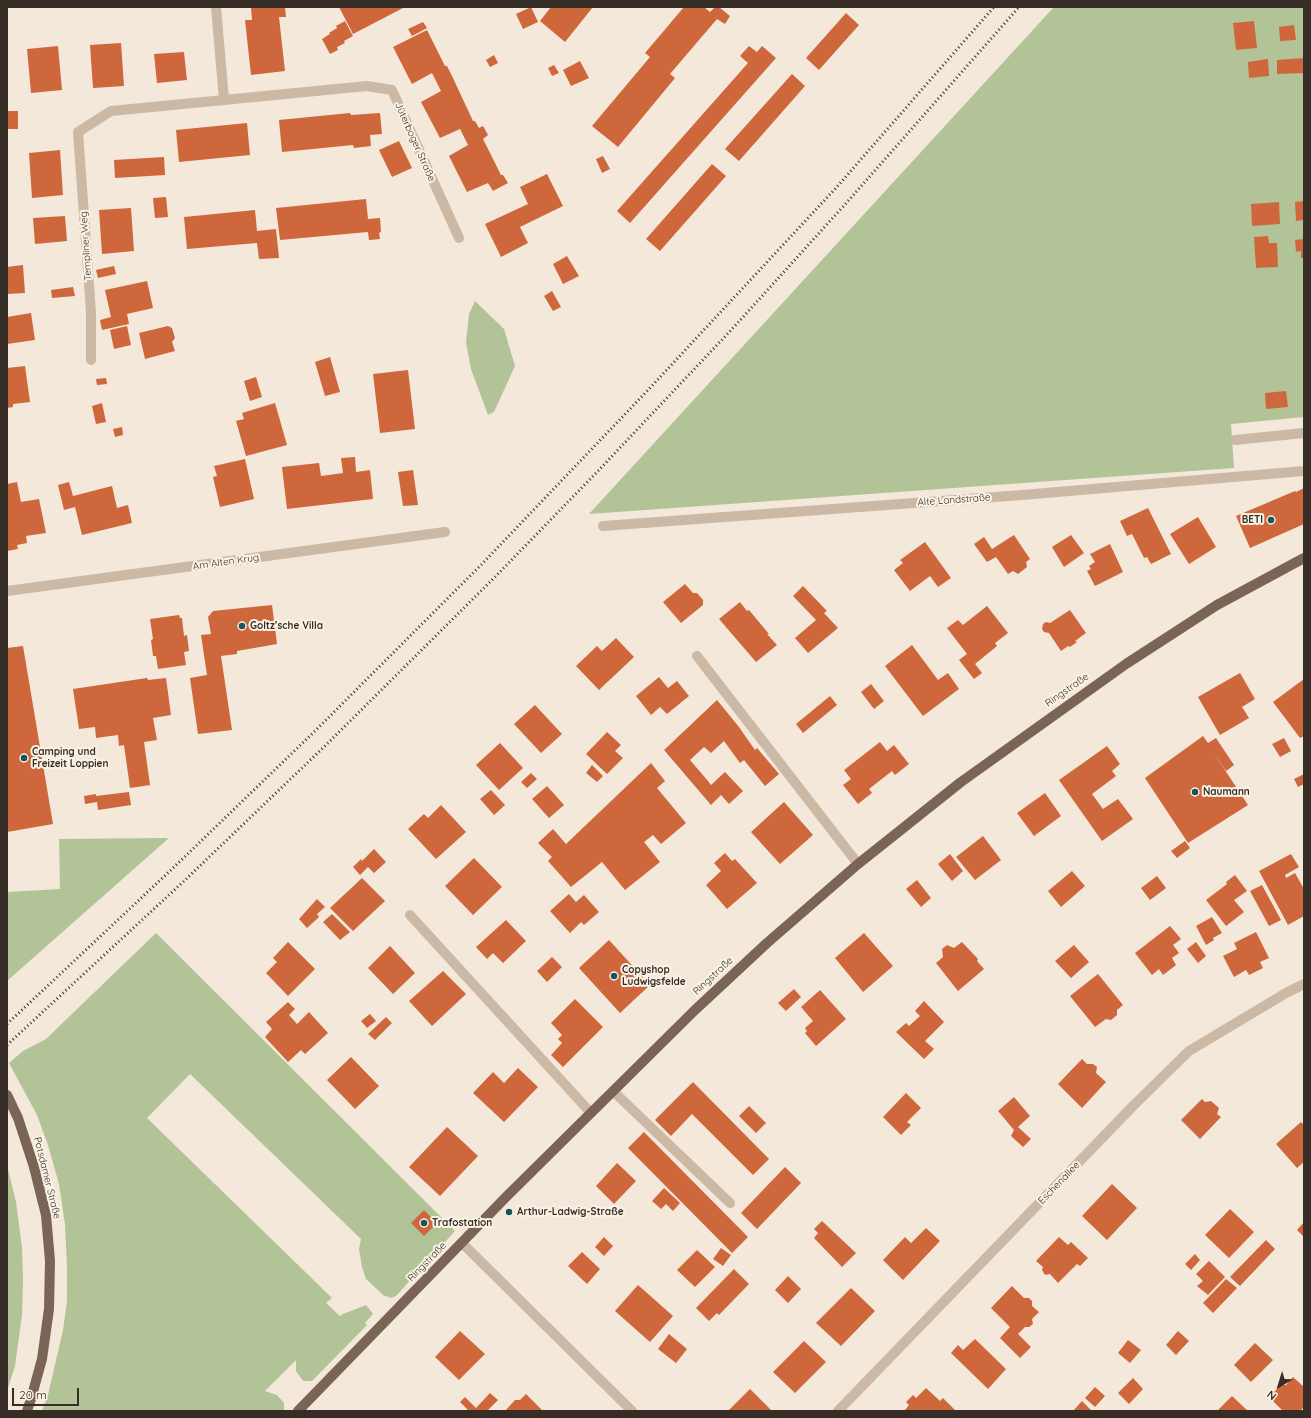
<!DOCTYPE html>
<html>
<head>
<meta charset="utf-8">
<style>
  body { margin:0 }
  #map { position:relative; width:1311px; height:1418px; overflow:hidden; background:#f3e8d9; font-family:Quicksand,sans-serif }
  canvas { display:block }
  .frame { position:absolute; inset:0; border:8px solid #372d27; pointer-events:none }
  .north { position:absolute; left:1259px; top:1366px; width:40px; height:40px; -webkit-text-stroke:3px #fbf2e6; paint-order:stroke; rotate:218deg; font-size:11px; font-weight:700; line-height:16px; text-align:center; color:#372d27 }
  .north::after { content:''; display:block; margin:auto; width:14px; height:18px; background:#372d27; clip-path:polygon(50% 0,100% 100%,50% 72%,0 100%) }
  .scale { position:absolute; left:12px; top:1388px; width:67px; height:18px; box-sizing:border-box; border:2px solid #372d27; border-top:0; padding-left:5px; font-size:12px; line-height:14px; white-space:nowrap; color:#372d27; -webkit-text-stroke:3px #fbf2e6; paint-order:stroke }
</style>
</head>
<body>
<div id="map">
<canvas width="1311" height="1418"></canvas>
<div class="frame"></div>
<div class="north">N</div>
<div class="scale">20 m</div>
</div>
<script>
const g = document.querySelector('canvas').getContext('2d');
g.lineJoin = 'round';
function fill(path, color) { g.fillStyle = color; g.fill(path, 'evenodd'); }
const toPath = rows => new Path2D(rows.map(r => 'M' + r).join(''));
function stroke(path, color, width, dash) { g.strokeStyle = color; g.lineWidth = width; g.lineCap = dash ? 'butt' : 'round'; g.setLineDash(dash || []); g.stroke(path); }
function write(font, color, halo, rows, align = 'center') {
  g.font = font + ' Quicksand,sans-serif'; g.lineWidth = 4; g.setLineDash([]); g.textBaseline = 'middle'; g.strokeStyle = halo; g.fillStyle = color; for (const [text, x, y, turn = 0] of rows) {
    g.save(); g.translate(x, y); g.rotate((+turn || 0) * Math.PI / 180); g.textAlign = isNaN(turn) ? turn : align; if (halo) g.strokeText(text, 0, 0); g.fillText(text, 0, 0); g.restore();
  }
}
fill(toPath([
  [1054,7,1304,7,1304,417,1231,424,1234,468,589,514],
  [475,301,504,329,515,366,494,412,488,415,471,369,466,342,469,314],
  [169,838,7,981,7,892,60,889,59,839],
  [156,933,455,1231,396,1296,391,1298,383,1295,366,1279,362,1267,359,1249,361,1239,190,1074,147,1118,332,1298,326,1303,340,1316,343,1314,366,1305,373,1314,365,1323,367,1325,312,1381,303,1381,296,1371,296,1360,265,1391,277,1395,284,1403,284,1410,282,1411,42,1411,48,1395,63,1330,67,1301,67,1267,65,1224,59,1184,48,1145,37,1115,9,1063,23,1051,46,1039],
  [7,1165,16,1202,19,1225,22,1247,23,1280,22,1315,15,1366,7,1391]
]), '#b3c398');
fill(toPath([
  [251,7,285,7,286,17,279,17,285,71,251,75,245,20,252,20],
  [339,7,405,7,353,34],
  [531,7,538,22,523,29,516,14],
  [551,7,593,7,565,42,540,21],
  [684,7,704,7,710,12,715,7,719,7,730,16,725,24,717,19,670,74,675,78,618,147,592,126,650,57,645,53],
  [846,13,859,25,819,70,806,58],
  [345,21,353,36,344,41,345,43,337,47,338,50,330,54,322,39,330,34,329,33,337,28,336,26],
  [1254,21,1257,48,1236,50,1233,23],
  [423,22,427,28,412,36,408,29],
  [1294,25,1296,40,1280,41,1279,27],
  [427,30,445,66,447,66,452,76,473,121,475,121,479,128,483,126,488,135,483,139,501,175,503,175,508,183,493,191,488,183,467,192,449,156,468,145,460,129,440,138,421,102,441,91,432,73,412,84,393,47],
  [121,43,124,86,93,88,90,45],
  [58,46,62,90,31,93,27,49],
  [749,46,757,52,762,46,776,58,630,223,617,211,748,63,740,56],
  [184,52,187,80,157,83,154,54],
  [494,55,498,63,490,67,486,60],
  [1304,58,1304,73,1277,74,1277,60],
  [1268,59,1269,76,1249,78,1248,62],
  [580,61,589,78,571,86,563,70],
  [554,65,559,73,552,76,548,68],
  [792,74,805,86,739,161,725,149],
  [7,111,18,111,18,129,7,129],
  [350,113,351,115,380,113,382,134,370,135,371,146,354,148,353,145,282,152,279,120],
  [247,123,250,155,179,162,176,130],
  [399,141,412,168,392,177,379,150],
  [60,150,63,195,32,198,29,153],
  [603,156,610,169,602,173,596,159],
  [164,157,165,175,115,178,114,160],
  [712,164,726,176,660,251,646,239],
  [547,174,563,206,520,227,528,243,501,257,485,224,528,204,520,187],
  [166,197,168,217,155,218,153,198],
  [366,199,368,219,380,218,381,232,379,233,380,239,369,240,368,232,280,240,276,208],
  [1304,201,1304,220,1296,221,1295,202],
  [1279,202,1280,224,1252,226,1251,204],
  [131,208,134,251,102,254,99,210],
  [255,210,257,231,276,229,279,258,259,259,257,243,187,249,184,217],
  [65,216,67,241,35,244,33,218],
  [1268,236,1269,243,1277,243,1278,267,1256,268,1254,237],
  [1304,239,1304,258,1301,258,1301,251,1296,252,1295,240],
  [567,256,579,276,563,284,553,264],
  [23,265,25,293,7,294,7,267],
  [114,266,116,274,98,278,96,270],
  [147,281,153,308,127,314,129,324,102,330,100,320,111,317,105,290],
  [73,287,75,296,52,298,51,290],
  [552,291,561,307,553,311,544,296],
  [31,313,35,340,7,344,7,317],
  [127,326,131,345,114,349,110,330],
  [168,326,172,328,175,338,172,342,175,351,145,359,139,333],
  [330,357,340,392,325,396,315,362],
  [25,366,30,402,13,404,13,407,7,408,7,368],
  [408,370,415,429,380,433,373,374],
  [256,377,262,397,250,401,244,381],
  [106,378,107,384,97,385,96,379],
  [1286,391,1288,407,1266,409,1265,393],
  [102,403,106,422,96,424,92,406],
  [275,403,287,445,246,456,236,421,244,419,242,413],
  [122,427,123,435,115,437,113,429],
  [355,457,356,472,370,470,373,499,287,509,282,467,319,463,321,476,343,473,341,458],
  [245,459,254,499,220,507,213,477,217,476,214,466],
  [413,470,418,505,403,506,398,472],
  [17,482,21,502,39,499,46,533,26,536,27,543,17,545,18,549,7,551,7,484],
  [69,482,73,496,112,486,117,508,128,505,132,523,82,535,75,507,64,510,58,485],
  [1304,488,1304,524,1250,548,1236,516,1295,491,1296,492],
  [1148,508,1171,554,1151,564,1147,557,1144,558,1132,534,1127,536,1120,521],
  [1198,517,1216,547,1189,564,1170,534],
  [1014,535,1030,559,1026,562,1027,567,1018,574,1013,571,1008,574,996,557,987,562,974,544,984,537,992,549],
  [1071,535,1084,553,1064,567,1052,547],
  [925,542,951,578,938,587,930,576,910,591,894,570,903,563,900,560],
  [1110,544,1123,572,1095,586,1087,571,1091,569,1089,566,1095,562,1090,554],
  [685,584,693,593,697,593,703,600,703,605,681,623,663,602],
  [803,586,827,611,824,613,838,628,808,653,795,638,816,620,793,596],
  [740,602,747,611,749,610,769,634,767,634,777,645,756,662,719,619],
  [272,605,277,644,237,651,237,654,221,656,232,730,198,734,190,678,207,675,201,635,211,634,208,617,213,611],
  [987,606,1008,633,995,643,997,646,975,664,982,673,974,679,959,660,967,654,947,628,958,620,963,625],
  [1070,610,1086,633,1075,641,1077,642,1070,647,1068,646,1061,651,1049,633,1044,632,1042,629,1043,624,1046,622,1050,623],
  [179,615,180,618,182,618,184,636,187,635,189,651,184,652,186,665,158,669,156,656,153,656,151,640,153,639,150,619],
  [616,638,634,657,599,690,576,666,597,646,602,651],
  [912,645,938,680,948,673,959,689,923,716,885,666],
  [23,646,53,824,7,832,7,648],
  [1240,673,1255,699,1242,707,1249,718,1220,735,1198,697],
  [659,677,668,688,677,681,689,696,667,714,660,707,651,715,636,696],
  [147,678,148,680,166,678,171,715,153,718,157,740,144,742,150,785,130,788,124,745,119,746,118,735,96,738,95,727,79,729,73,689],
  [1304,679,1304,736,1300,738,1273,702],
  [871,684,884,701,874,709,861,692],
  [830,696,837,705,803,733,796,724],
  [717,700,739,727,755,750,757,748,779,774,765,786,744,760,740,763,724,741,711,753,704,747,690,760,708,781,711,785,725,772,743,791,729,804,721,795,711,805,664,750],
  [535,705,562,734,541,753,514,724],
  [607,732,621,745,615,751,623,758,607,774,586,754],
  [1203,736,1208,743,1216,738,1234,765,1226,771,1213,752,1248,805,1188,843,1145,778],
  [1284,738,1291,751,1280,757,1272,744],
  [880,742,887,751,894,745,909,764,895,775,892,771,869,789,872,793,858,804,843,785,851,779,844,770],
  [500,743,523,768,499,790,476,765],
  [1107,746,1120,764,1112,771,1116,776,1092,794,1103,809,1118,799,1133,819,1102,841,1059,780],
  [651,763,665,781,657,788,686,823,661,844,653,835,644,842,660,862,625,890,602,862,571,887,548,861,552,857,538,843,553,829,566,844],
  [592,765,603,776,597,782,586,773],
  [531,773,537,779,527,788,521,782],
  [1304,774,1304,784,1298,787,1294,779],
  [547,786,564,805,549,818,532,799],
  [491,790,505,805,494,815,480,799],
  [129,792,131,805,98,810,97,802,85,804,84,796,96,794,96,796],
  [1045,793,1061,816,1034,836,1017,813],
  [784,802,813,835,780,864,751,832],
  [441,805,466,832,436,859,408,829,424,814,428,818],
  [983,836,1001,860,975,880,956,857],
  [1185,841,1190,848,1177,858,1171,851],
  [374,849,386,862,374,873,368,867,360,875,353,867,361,859,362,861],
  [725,853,732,861,735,859,757,883,727,909,706,885,721,871,714,863],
  [950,854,963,871,952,881,938,864],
  [1291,854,1299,867,1285,875,1286,878,1295,873,1304,889,1304,916,1288,925,1259,871],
  [474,858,502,887,473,915,445,886],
  [1072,871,1085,886,1061,907,1048,891],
  [1235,875,1247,891,1234,900,1244,912,1226,926,1206,900,1227,884,1226,882],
  [1157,876,1166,888,1150,900,1141,888],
  [362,878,385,901,353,931,330,908],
  [917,880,931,898,921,907,906,889],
  [1262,885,1281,920,1269,926,1250,891],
  [569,894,576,902,584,895,599,912,584,925,581,922,570,933,550,911],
  [317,899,325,907,317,914,319,917,307,928,299,919],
  [332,914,350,932,340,940,323,922],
  [1212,917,1222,933,1213,938,1214,940,1206,945,1196,926],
  [506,920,526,941,503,963,493,953,487,959,476,947],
  [1170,926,1181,939,1173,945,1179,953,1172,958,1176,965,1163,975,1159,969,1152,975,1135,953],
  [1256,932,1269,958,1260,962,1263,968,1249,975,1246,970,1234,977,1223,956,1237,949,1234,943],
  [864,933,893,966,863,992,835,958],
  [609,940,650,985,620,1013,579,968],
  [288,942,315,969,288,996,266,973,277,962,273,958],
  [962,942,978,959,977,961,984,969,958,991,936,963,943,957,942,949,947,945,954,948],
  [1196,942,1206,956,1198,963,1187,949],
  [1074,945,1089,962,1071,978,1055,961],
  [390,946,415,973,393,994,368,968],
  [552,957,562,967,547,982,537,971],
  [443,971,466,994,432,1026,409,1001],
  [1098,974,1123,1005,1117,1010,1117,1015,1111,1020,1106,1019,1095,1027,1070,996],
  [794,989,801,997,786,1011,778,1003],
  [820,990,846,1019,816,1046,805,1033,807,1031,805,1028,813,1021,801,1007],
  [575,999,603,1027,563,1067,551,1055,562,1043,558,1039,562,1035,551,1023],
  [924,1001,944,1022,925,1041,934,1049,924,1059,896,1032,906,1023,909,1026,920,1016,915,1011],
  [288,1002,295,1009,289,1015,297,1024,309,1012,328,1033,305,1054,301,1050,288,1062,265,1037,272,1029,266,1022],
  [370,1014,376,1021,367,1028,361,1021],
  [386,1017,392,1023,375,1040,368,1034],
  [351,1057,379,1086,355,1109,327,1080],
  [1082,1059,1087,1064,1093,1064,1097,1067,1096,1073,1106,1082,1082,1108,1058,1084],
  [518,1068,538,1087,504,1122,473,1093,493,1072,504,1083],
  [693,1082,769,1159,753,1175,692,1114,671,1136,655,1120],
  [906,1093,921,1108,907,1122,911,1125,901,1135,883,1117],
  [1014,1097,1030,1116,1018,1127,1031,1139,1023,1147,1011,1136,1014,1130,998,1111],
  [1202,1099,1205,1102,1211,1101,1219,1108,1217,1114,1221,1117,1200,1139,1181,1120],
  [749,1106,766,1123,756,1133,739,1116],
  [1301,1122,1304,1125,1304,1162,1297,1168,1276,1144],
  [447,1127,478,1156,440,1196,409,1167],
  [644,1132,748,1237,732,1253,628,1148],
  [617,1163,636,1181,614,1204,596,1186],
  [785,1167,801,1183,757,1229,741,1213],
  [1112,1184,1137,1208,1107,1240,1082,1216],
  [664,1188,680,1203,673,1211,666,1204,661,1209,652,1201],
  [1230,1209,1254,1232,1229,1258,1205,1235],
  [424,1210,437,1223,424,1236,411,1223],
  [822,1221,856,1253,842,1267,814,1238,818,1233,814,1229],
  [1304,1222,1304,1237,1297,1230],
  [926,1228,940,1241,903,1280,883,1260,905,1237,911,1243],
  [604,1237,613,1246,604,1256,595,1247],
  [1059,1237,1068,1245,1071,1242,1088,1258,1080,1266,1077,1264,1058,1283,1050,1274,1045,1275,1042,1270,1043,1267,1036,1261],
  [1266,1240,1275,1249,1240,1286,1230,1277],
  [721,1248,731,1255,723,1266,713,1259],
  [697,1250,715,1267,695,1287,677,1270],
  [582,1252,600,1269,587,1284,568,1266],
  [1195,1254,1200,1260,1191,1270,1185,1264],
  [1209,1261,1225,1277,1208,1295,1197,1286,1203,1281,1196,1274],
  [734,1269,749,1284,719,1315,717,1313,709,1321,696,1308],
  [788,1276,801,1289,788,1303,775,1290],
  [1226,1279,1237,1288,1213,1313,1203,1303],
  [638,1285,673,1316,650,1342,615,1311],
  [1012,1286,1024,1298,1029,1298,1032,1301,1032,1306,1039,1312,1032,1319,1033,1324,1029,1327,1025,1327,1018,1334,1031,1347,1020,1358,1000,1338,1010,1327,991,1308],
  [851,1288,875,1311,841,1346,816,1323],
  [460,1331,485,1354,459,1380,435,1357],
  [1178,1331,1189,1341,1176,1355,1166,1345],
  [669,1334,687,1349,676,1363,658,1349],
  [975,1339,1006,1369,988,1389,951,1353,958,1345,963,1350],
  [1128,1340,1141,1350,1130,1363,1118,1353],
  [804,1341,826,1362,795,1393,773,1372],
  [1255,1343,1273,1360,1251,1382,1234,1365],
  [1293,1377,1304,1387,1304,1407,1300,1411,1283,1411,1269,1397,1281,1385,1286,1385],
  [1133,1378,1143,1389,1129,1404,1118,1393],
  [1095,1387,1105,1396,1095,1407,1085,1398],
  [926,1388,940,1401,943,1398,956,1411,904,1411,909,1405,906,1402,913,1395,916,1398],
  [750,1389,772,1411,728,1411],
  [490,1393,498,1400,487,1411,469,1411,460,1402,465,1397,476,1408],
  [526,1394,543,1411,505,1411,515,1400,520,1400],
  [1232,1396,1248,1411,1217,1411],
  [1082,1401,1092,1411,1075,1411,1074,1410]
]), '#ce673c');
stroke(toPath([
  [216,7,224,100],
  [91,360,91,312,78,132,111,111,367,86,392,90,459,238],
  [1235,440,1304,433],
  [603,526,1022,495,1304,471],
  [7,591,445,532],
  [697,656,858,864],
  [410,915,591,1113],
  [613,1091,730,1203],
  [462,1243,632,1411],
  [838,1411,1134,1105,1189,1051,1286,993,1304,984]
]), '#ccb9a5', 10);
stroke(toPath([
  [7,1095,18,1118,34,1167,46,1215,50,1261,49,1309,42,1359,31,1399,27,1411],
  [298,1411,506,1197,695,1010,767,943,858,864,961,782,1126,664,1217,605,1304,558]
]), '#7a6456', 10);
stroke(toPath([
  [7,1024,171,870,315,731,481,565,649,389,835,189,994,7],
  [7,1045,183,882,327,744,494,578,598,471,734,327,849,200,1019,7]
]), '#372d27', 3, [1, 3]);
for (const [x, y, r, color] of [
  [1271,520,4,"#19545b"],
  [242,626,4,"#19545b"],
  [24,758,4,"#19545b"],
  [1195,792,4,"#19545b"],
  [614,976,4,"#19545b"],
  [509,1212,4,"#19545b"],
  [424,1223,4,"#19545b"]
]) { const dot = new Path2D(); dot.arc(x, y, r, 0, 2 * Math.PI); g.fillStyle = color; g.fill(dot); stroke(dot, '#fbf2e6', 1.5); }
write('10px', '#372d27', '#fbf2e6', [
  ["Jüterboger Straße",415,142,66],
  ["Templiner Weg",86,246,-94],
  ["Alte Landstraße",954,500,-4],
  ["Am Alten Krug",226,562,-8],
  ["Ringstraße",1067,690,-35],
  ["Ringstraße",713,976,-43],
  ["Potsdamer Straße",47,1178,76],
  ["Eschenallee",1059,1183,-46],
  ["Ringstraße",427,1262,-46]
]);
write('bold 10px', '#372d27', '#fbf2e6', [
  ["BETI",1263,520,"right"],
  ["Goltz’sche Villa",250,626],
  ["Camping und",32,752],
  ["Freizeit Loppien",32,764],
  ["Naumann",1203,792],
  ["Copyshop",622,970],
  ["Ludwigsfelde",622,982],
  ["Arthur-Ladwig-Straße",517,1212],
  ["Trafostation",432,1223]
], 'left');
</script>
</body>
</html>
